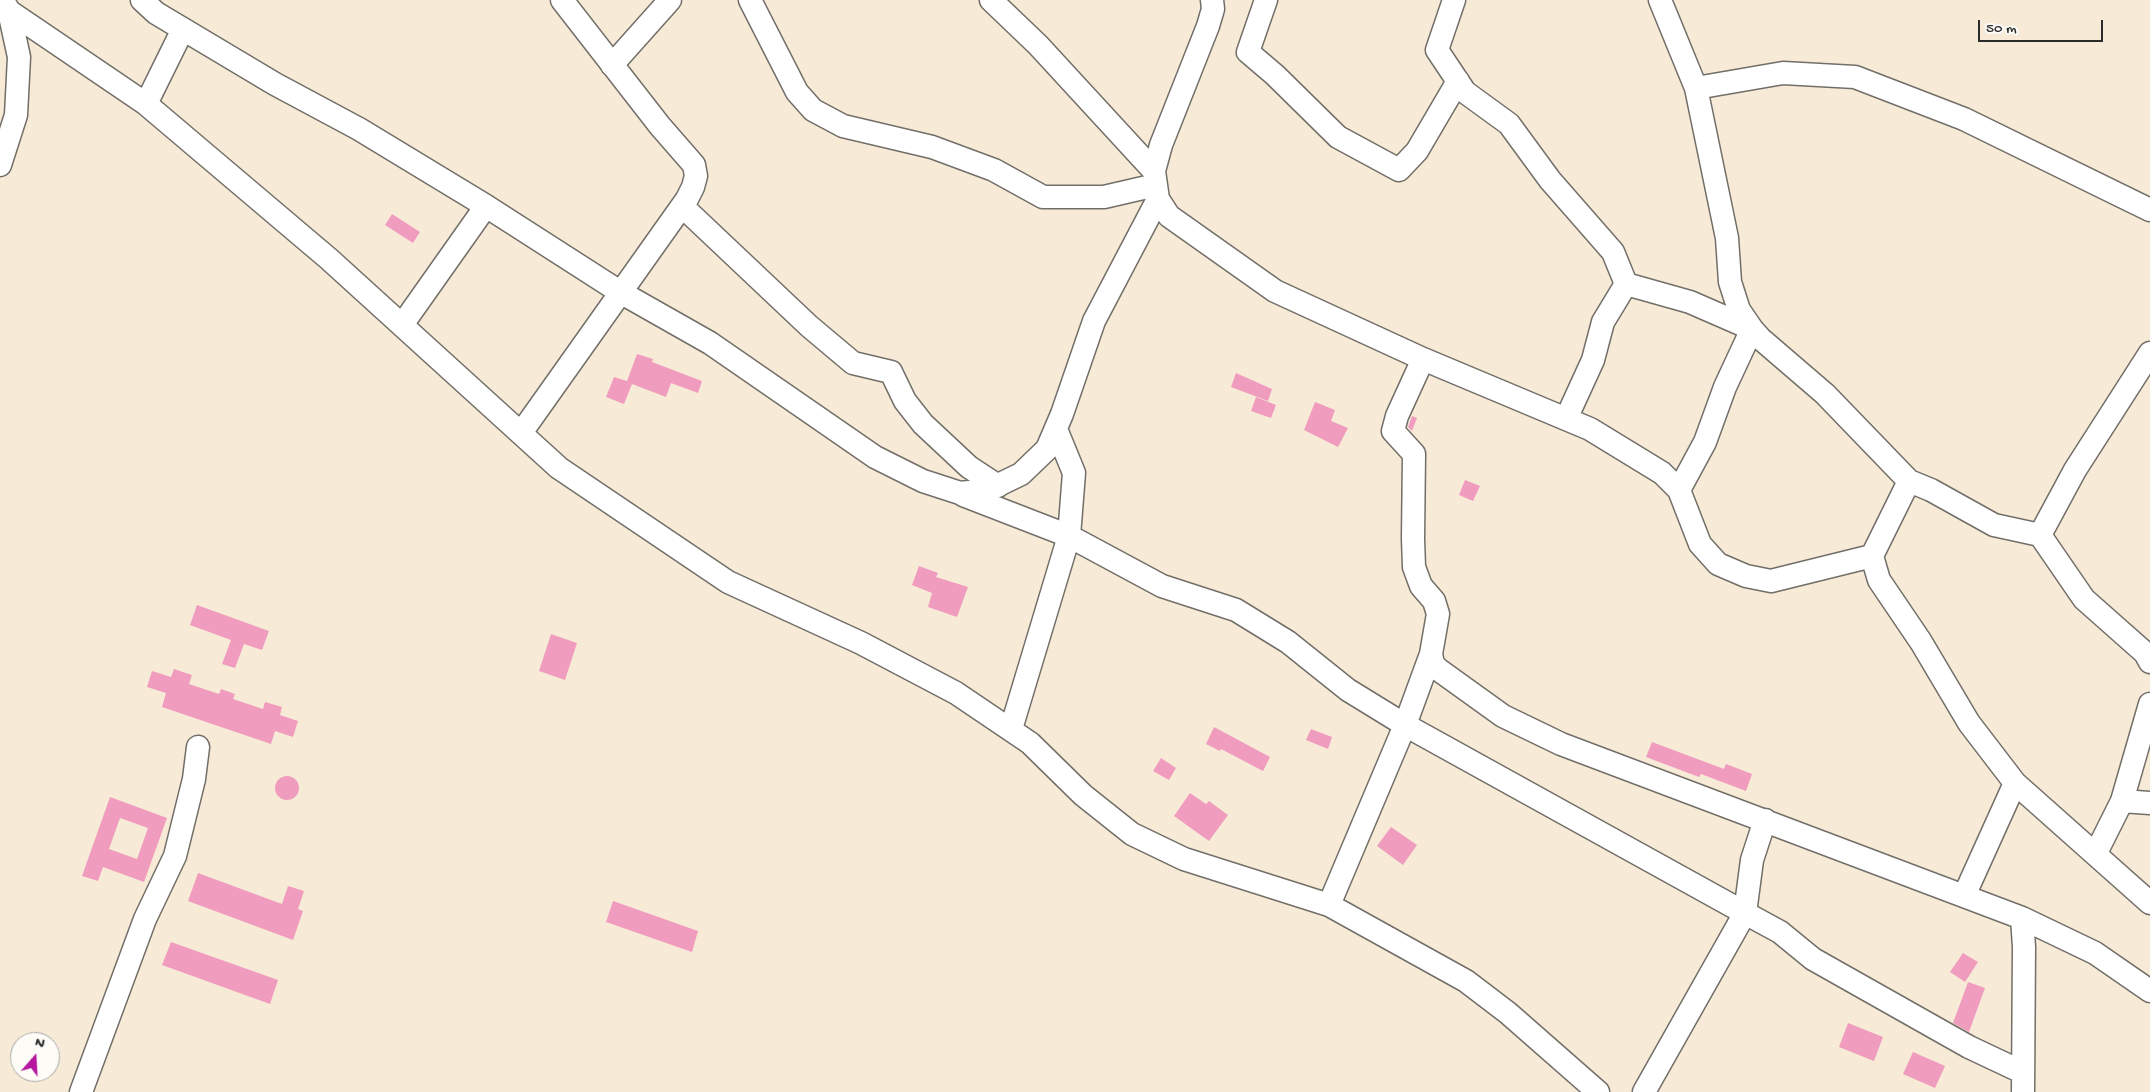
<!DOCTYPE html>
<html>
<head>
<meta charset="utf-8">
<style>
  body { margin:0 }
  #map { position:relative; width:2150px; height:1092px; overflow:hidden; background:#f7ebd8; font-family:"Gochi Hand",sans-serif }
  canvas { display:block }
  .north { position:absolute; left:10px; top:1032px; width:50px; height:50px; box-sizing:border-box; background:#fdfcf7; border:1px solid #a9a8a5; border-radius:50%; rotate:19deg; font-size:14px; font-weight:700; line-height:20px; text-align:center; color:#2b2b2b }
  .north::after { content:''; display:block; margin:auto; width:18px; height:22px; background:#b5179e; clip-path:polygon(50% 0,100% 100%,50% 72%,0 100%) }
  .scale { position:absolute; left:1978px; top:20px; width:125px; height:22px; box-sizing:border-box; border:2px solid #2b2b2b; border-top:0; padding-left:6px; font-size:15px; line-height:18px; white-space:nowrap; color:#2b2b2b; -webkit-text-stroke:4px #fdfcf7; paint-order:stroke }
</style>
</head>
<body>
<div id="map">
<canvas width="2150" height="1092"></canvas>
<div class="north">N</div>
<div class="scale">50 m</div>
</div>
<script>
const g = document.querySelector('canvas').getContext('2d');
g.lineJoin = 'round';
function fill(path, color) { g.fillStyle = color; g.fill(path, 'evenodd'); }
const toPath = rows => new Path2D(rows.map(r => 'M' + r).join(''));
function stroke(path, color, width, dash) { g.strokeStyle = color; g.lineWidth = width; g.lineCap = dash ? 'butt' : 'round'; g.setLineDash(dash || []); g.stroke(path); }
fill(toPath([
  [392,214,420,232,413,243,385,225],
  [637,354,653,359,652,362,702,381,698,393,671,383,666,397,632,384,624,404,606,397,614,377,627,381],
  [1236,373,1272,389,1268,401,1231,387],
  [1256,397,1276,405,1271,418,1251,411],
  [1315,402,1335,410,1331,421,1348,428,1338,447,1304,430],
  [1412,416,1417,418,1412,431,1408,427],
  [1465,480,1480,486,1473,501,1459,495],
  [919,566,938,573,936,577,968,587,957,617,928,607,932,593,912,585],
  [197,605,269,631,262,650,244,644,235,668,222,664,231,640,190,625],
  [551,634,577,643,565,680,539,671],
  [174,669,192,675,189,684,219,694,221,689,235,694,233,699,263,709,265,702,282,707,280,715,298,721,293,737,275,731,271,744,162,707,166,693,147,687,152,671,171,677],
  [1214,727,1270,757,1263,771,1221,749,1220,751,1206,744],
  [1311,729,1332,737,1328,749,1306,740],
  [1652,742,1724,769,1726,764,1752,774,1746,791,1701,774,1699,777,1646,757],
  [1161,758,1176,768,1169,780,1153,771],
  '275 788a12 12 0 1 1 24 0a12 12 0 1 1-24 0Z',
  [1190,793,1206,804,1209,801,1228,815,1209,841,1174,816],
  [110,797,167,818,144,882,103,867,98,881,82,876],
  [120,818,148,828,137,859,109,849],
  [1391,827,1417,845,1403,865,1377,846],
  [198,873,282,904,288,886,304,891,298,909,303,911,293,940,188,901],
  [613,901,698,931,692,952,606,922],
  [171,942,278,980,270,1004,162,965],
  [1963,953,1978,962,1965,982,1950,972],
  [1968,982,1985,988,1969,1032,1953,1023],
  [1848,1023,1883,1037,1874,1061,1839,1047],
  [1913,1052,1945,1066,1935,1088,1903,1074]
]), '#f09cbe');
const minor = toPath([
  [142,0,156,13,275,84,359,129,486,206,620,292,710,343,875,457,923,481,960,493,988,490,1021,474,1047,449,1062,414,1094,321,1158,199],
  [750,0,797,92,813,110,843,126,932,147,994,170,1043,197,1104,197,1156,185],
  [991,0,1038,45,1154,171],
  [1212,0,1213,9,1208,26,1161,145,1154,171,1158,199,1169,216,1275,291,1423,359,1590,429,1662,473,1679,490,1700,544,1718,564,1746,576,1771,581,1872,556],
  [1266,0,1248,52,1275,75,1338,137,1399,170,1417,151,1458,81],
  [1454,0,1437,50,1465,92,1509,124,1550,180,1613,252,1626,284,1690,302,1752,329,1725,387,1705,442,1679,490],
  [1660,0,1696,88,1727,238,1730,282,1739,310,1752,329,1761,339,1825,394,1909,481,1931,490,1994,525,2040,535,2084,599,2145,653,2150,662],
  [9,11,146,104,329,259,559,468,728,582,861,643,956,693,1030,743,1083,795,1132,834,1184,859,1329,905,1466,981,1508,1013,1598,1092],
  [612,65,670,0],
  [1696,88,1783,73,1855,77,1964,119,2150,210],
  [146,104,183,29],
  [0,165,16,115,19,57,9,11,6,6],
  [682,206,809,326,853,363,891,372,905,401,923,424,969,467,998,486],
  [402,325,486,206],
  [1423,359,1397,416,1393,431,1414,454,1413,539,1414,567,1421,586,1434,601,1438,614,1431,654,1433,664,1439,670,1503,716,1561,744,2022,918,2095,953,2150,991],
  [1566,419,1593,360,1603,322,1626,284],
  [521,433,687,199,693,187,696,176,694,165,660,126,562,0],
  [1909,481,1872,556,1879,580,1921,642,1969,723,2015,783,2150,903],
  [963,495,1069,536,1162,586,1236,610,1288,642,1348,690,1405,725,1745,913,1644,1092],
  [2040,535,2075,470,2150,353],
  [1011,729,1069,536,1074,473,1056,429],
  [2122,801,2150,803],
  [1765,820,1752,860,1745,913,1780,932,1813,959,1969,1047,2022,1072],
  [2096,853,2122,801,2150,704],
  [1964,896,2015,783],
  [1329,905,1405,725,1431,654],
  [2022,918,2024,947,2023,1092],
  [81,1092,145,919,175,856,194,779,198,747]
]);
stroke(minor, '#726e68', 25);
stroke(minor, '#fff', 22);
</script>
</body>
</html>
